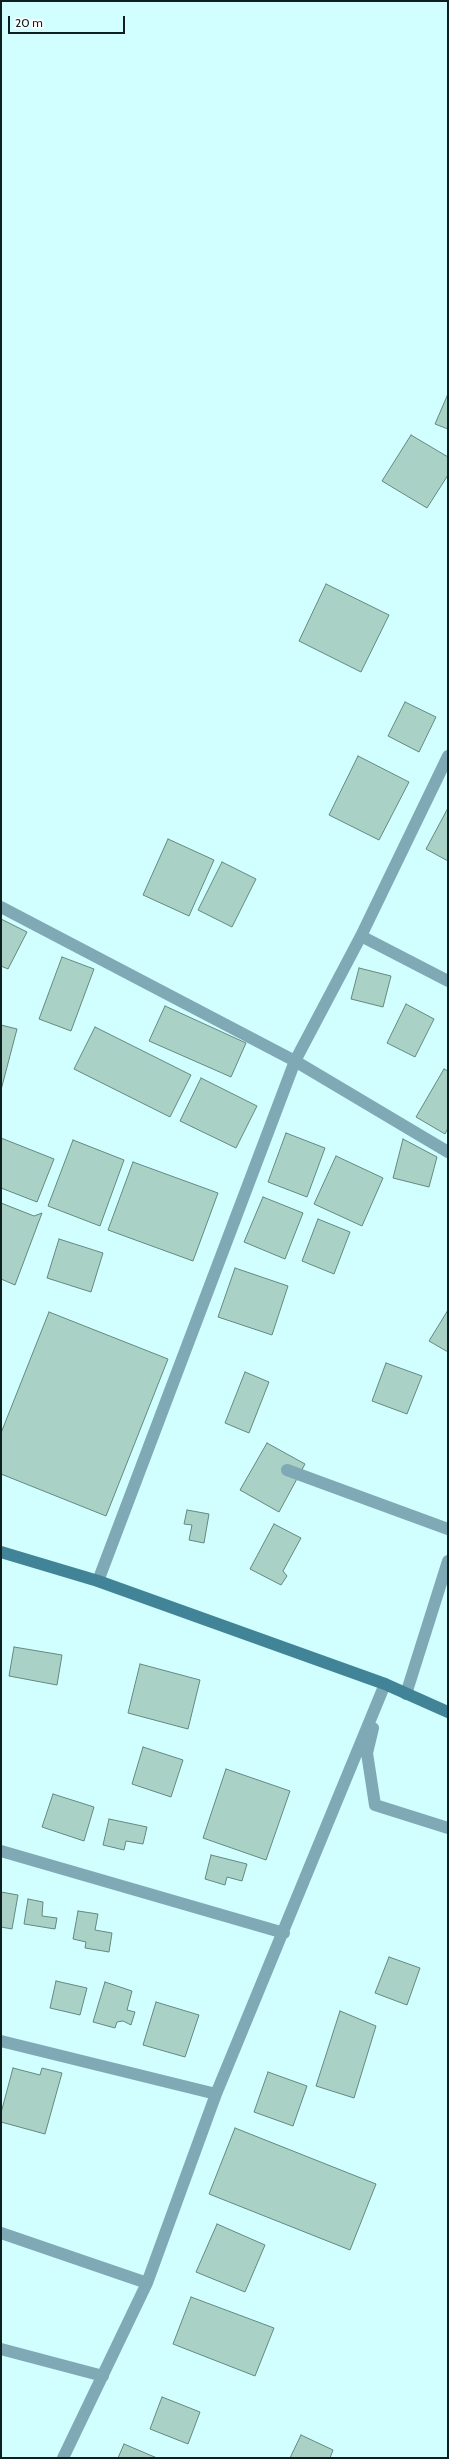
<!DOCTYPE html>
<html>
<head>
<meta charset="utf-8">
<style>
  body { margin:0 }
  #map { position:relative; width:449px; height:2459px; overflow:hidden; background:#d1feff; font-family:Cabin,sans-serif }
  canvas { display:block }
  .frame { position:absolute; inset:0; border:2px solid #0d1f1f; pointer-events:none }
  .scale { position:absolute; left:8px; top:16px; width:117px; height:18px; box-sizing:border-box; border:2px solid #0d1f1f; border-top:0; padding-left:5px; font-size:12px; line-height:14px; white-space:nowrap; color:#0d1f1f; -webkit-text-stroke:3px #fff; paint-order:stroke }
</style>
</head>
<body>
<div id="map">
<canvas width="449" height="2459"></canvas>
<div class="frame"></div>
<div class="scale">20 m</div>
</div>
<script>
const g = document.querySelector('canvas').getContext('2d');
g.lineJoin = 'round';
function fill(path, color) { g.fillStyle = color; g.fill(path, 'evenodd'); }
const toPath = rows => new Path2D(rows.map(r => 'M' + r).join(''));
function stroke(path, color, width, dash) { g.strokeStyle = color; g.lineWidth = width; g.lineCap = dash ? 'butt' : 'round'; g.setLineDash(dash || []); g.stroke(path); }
const building = toPath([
  [448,394,448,429,435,424,448,394],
  [411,435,448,457,448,475,427,508,382,481,411,435],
  [326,584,389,615,361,672,299,641,326,584],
  [405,702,436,717,419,752,388,736,405,702],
  [358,756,409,782,379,840,329,815,358,756],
  [448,808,448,861,426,849,448,808],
  [168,839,214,860,189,916,143,895,168,839],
  [222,862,256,879,232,927,198,910,222,862],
  [1,919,27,932,8,969,1,966,1,919],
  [62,957,94,969,71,1031,39,1019,62,957],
  [359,968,391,976,383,1007,351,999,359,968],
  [406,1004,434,1019,415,1057,387,1043,406,1004],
  [165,1006,246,1043,231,1077,149,1041,165,1006],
  [1,1025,17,1029,1,1090,1,1025],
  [95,1027,191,1075,170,1117,74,1069,95,1027],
  [444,1069,448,1071,448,1128,445,1134,416,1117,444,1069],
  [201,1078,257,1106,236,1148,180,1121,201,1078],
  [286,1133,325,1148,307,1197,268,1182,286,1133],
  [1,1138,54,1159,37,1202,1,1188,1,1138],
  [403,1139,437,1157,429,1187,393,1178,403,1139],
  [73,1140,124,1160,100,1226,48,1206,73,1140],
  [336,1156,383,1178,362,1226,314,1204,336,1156],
  [133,1162,218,1193,193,1261,108,1230,133,1162],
  [263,1197,303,1213,285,1259,244,1242,263,1197],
  [1,1203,34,1216,42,1213,15,1285,1,1279,1,1203],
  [318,1219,350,1232,334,1274,302,1261,318,1219],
  [59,1239,103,1253,91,1292,47,1278,59,1239],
  [235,1268,288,1286,272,1335,218,1317,235,1268],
  [448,1310,448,1352,429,1341,448,1310],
  [49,1312,168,1359,106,1516,1,1474,1,1433,49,1312],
  [386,1363,422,1376,407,1414,372,1401,386,1363],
  [245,1372,269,1382,249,1433,225,1423,245,1372],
  [267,1443,305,1464,279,1512,240,1490,267,1443],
  [187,1510,209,1514,204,1543,189,1540,192,1525,184,1524,187,1510],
  [274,1524,301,1538,283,1571,287,1576,281,1585,250,1569,274,1524],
  [14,1647,62,1655,57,1685,9,1676,14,1647],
  [140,1664,200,1680,188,1729,128,1713,140,1664],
  [143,1747,183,1760,171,1797,132,1784,143,1747],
  [226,1769,290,1791,266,1860,203,1838,226,1769],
  [53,1794,94,1807,84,1841,42,1827,53,1794],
  [109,1819,147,1827,143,1844,126,1841,124,1850,103,1845,109,1819],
  [211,1855,247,1864,242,1881,227,1877,225,1885,205,1879,211,1855],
  [1,1892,18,1895,12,1929,1,1927,1,1892],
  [28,1899,43,1902,42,1916,57,1918,55,1929,24,1924,28,1899],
  [78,1911,98,1914,95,1930,112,1933,109,1952,85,1948,86,1942,73,1939,78,1911],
  [389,1957,420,1968,407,2005,375,1993,389,1957],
  [56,1981,87,1988,80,2015,50,2008,56,1981],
  [105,1982,132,1991,127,2010,135,2012,131,2025,123,2021,117,2022,115,2028,93,2022,105,1982],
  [156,2002,199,2015,185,2057,143,2045,156,2002],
  [340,2011,376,2026,354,2098,316,2086,340,2011],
  [13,2068,40,2075,42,2068,62,2073,45,2134,1,2122,1,2113,13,2068],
  [268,2072,307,2086,293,2126,254,2112,268,2072],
  [235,2128,376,2184,350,2250,209,2194,235,2128],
  [217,2224,265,2245,245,2292,196,2272,217,2224],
  [191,2297,274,2328,255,2376,173,2344,191,2297],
  [162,2397,200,2412,188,2444,150,2429,162,2397],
  [301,2435,333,2450,330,2458,290,2458,301,2435],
  [124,2444,157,2458,118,2458,124,2444]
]);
fill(building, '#a9d1c5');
stroke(building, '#648a7f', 1);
stroke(toPath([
  [1,907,295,1061,448,1152],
  [361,936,448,981],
  [287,1470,448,1529],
  [98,1581,295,1061,361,936,448,756],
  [406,1694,448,1561],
  [373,1728,367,1753,375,1805,448,1828],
  [1,1851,284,1933],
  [1,2041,216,2094],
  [1,2233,147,2283],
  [1,2349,103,2376],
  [63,2458,147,2283,216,2094,385,1684]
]), '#80a9b6', 12);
stroke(toPath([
  [1,1552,98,1581,385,1684,448,1712]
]), '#428497', 12);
</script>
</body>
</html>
